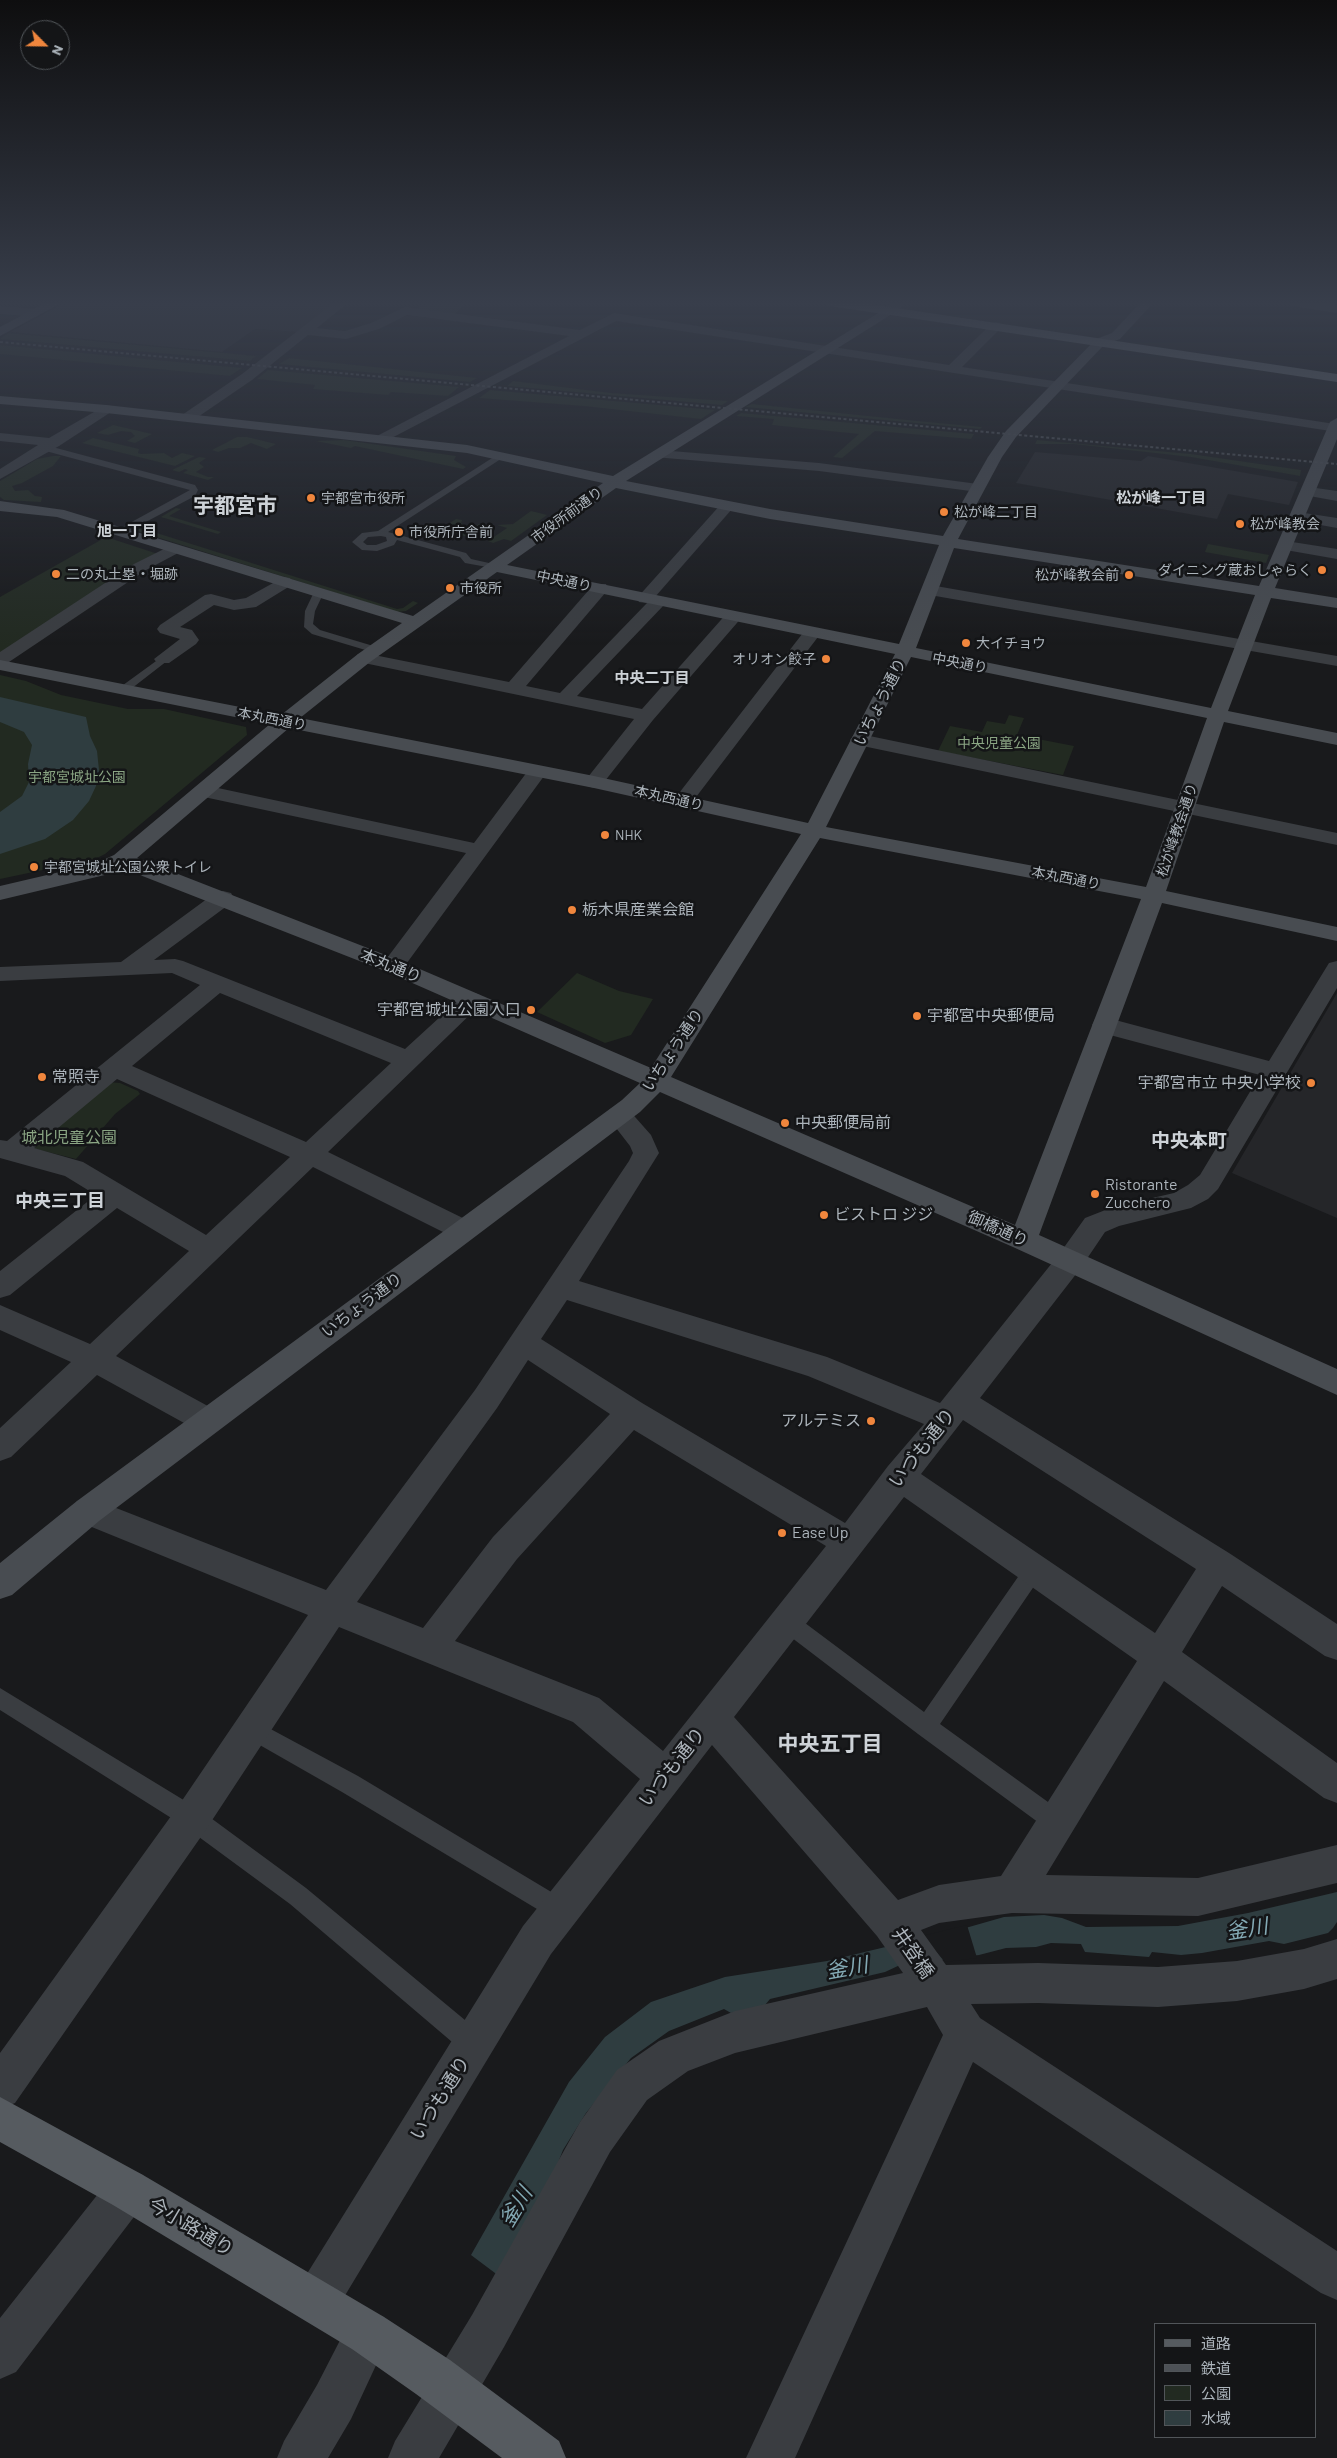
<!DOCTYPE html>
<html>
<head>
<meta charset="utf-8">
<style>
  body { margin:0 }
  #map { position:relative; width:1337px; height:2458px; overflow:hidden; background:#191a1c; font-family:Barlow,"Noto Sans JP",sans-serif }
  canvas { display:block }
  .legend { position:absolute; left:1154px; top:2323px; width:162px; height:115px; box-sizing:border-box; background:#141517; border:1px solid #515559; margin:0; padding:6px 9px; list-style:none; font-size:15px; color:#acb4bb }
  .legend li { display:flex; align-items:center; gap:10px; height:25px }
  .legend b { width:25px; border:1px solid #515559 }
  .north { position:absolute; left:20px; top:20px; width:50px; height:50px; box-sizing:border-box; background:#141517; border:1px solid #515559; border-radius:50%; rotate:113deg; font-size:14px; font-weight:700; line-height:20px; text-align:center; color:#acb4bb }
  .north::after { content:''; display:block; margin:auto; width:18px; height:22px; background:#f0863d; clip-path:polygon(50% 0,100% 100%,50% 72%,0 100%) }
</style>
</head>
<body>
<div id="map">
<canvas width="1337" height="2458"></canvas>
<ul class="legend">
<li><b style="height:6px;background:#565b60"></b>道路</li>
<li><b style="height:6px;background:#4d5156"></b>鉄道</li>
<li><b style="height:14px;background:#222a21"></b>公園</li>
<li><b style="height:14px;background:#2f3d40"></b>水域</li>
</ul>
<div class="north">N</div>
</div>
<script>
const g = document.querySelector('canvas').getContext('2d');
g.lineJoin = 'round';
function fill(path, color) { g.fillStyle = color; g.fill(path, 'evenodd'); }
const toPath = rows => new Path2D(rows.map(r => 'M' + r).join(''));
function stroke(path, color, width, dash) { g.strokeStyle = color; g.lineWidth = width; g.lineCap = dash ? 'butt' : 'round'; g.setLineDash(dash || []); g.stroke(path); }
function write(font, color, halo, rows, align = 'center') {
  g.font = font + ' Barlow,"Noto Sans JP",sans-serif'; g.lineWidth = 5; g.setLineDash([]); g.textBaseline = 'middle'; g.strokeStyle = halo; g.fillStyle = color; for (const [text, x, y, turn = 0] of rows) {
    g.save(); g.translate(x, y); g.rotate((+turn || 0) * Math.PI / 180); g.textAlign = isNaN(turn) ? turn : align; if (halo) g.strokeText(text, 0, 0); g.fillText(text, 0, 0); g.restore();
  }
}
fill(toPath([
  [66,302,338,302,297,332,255,329,222,352,10,332],
  [1035,452,1141,461,1148,456,1298,482,1289,505,1228,494,1217,519,1016,483],
  [1337,993,1337,1218,1232,1173]
]), '#252629');
fill(toPath([
  [425,302,466,302,454,315,416,310],
  [8,333,256,356,250,361,0,339],
  [0,345,135,358,242,368,230,376,0,354],
  [289,358,477,378,470,382,279,364],
  [268,370,459,387,448,396,391,392,388,395,313,389,315,385,257,379],
  [513,381,611,393,728,401,722,405,507,386],
  [490,390,715,410,701,419,584,406,479,398],
  [752,404,917,421,982,427,980,429,745,407],
  [741,413,974,434,971,439,875,431,842,458,833,457,859,434,772,425,774,419,736,416],
  [113,425,152,434,135,443,127,441,135,436,131,432,121,431,108,435,97,433],
  [237,437,247,437,276,444,267,449,251,443,240,448,229,448,218,452,212,450],
  [93,438,139,449,138,453,141,454,164,453,172,458,182,453,195,456,175,466,82,443],
  [344,440,456,456,454,460,466,467,463,469,355,446,351,448,316,441],
  [1037,440,1191,454,1301,470,1300,476,1191,457,1074,444,1035,444],
  [53,456,61,456,53,466,22,483,12,486,15,491,28,490,35,496,42,497,41,502,4,500,0,497,0,481,37,459],
  [199,457,206,458,199,463,204,467,196,472,208,477,214,477,208,480,183,473,188,470,185,469,179,472,172,470],
  [176,508,181,509,169,516,221,532,218,534,161,517],
  [531,511,547,515,511,541,504,539,493,543,488,541,507,528,497,525,513,524],
  [456,519,462,520,461,523,465,526,475,526,479,524,486,525,468,537,439,530],
  [146,523,151,523,151,525,144,529,397,609,403,608,413,601,418,603,406,611,397,612,134,530],
  [106,537,158,554,0,656,0,597],
  [1208,544,1269,555,1266,563,1205,552],
  [0,675,26,681,61,695,128,709,164,709,246,727,247,735,105,854,95,859,0,879],
  [1009,715,1024,718,1017,735,1074,746,1063,775,938,751,950,726,982,732,987,721,1005,724],
  [577,973,619,991,653,999,631,1035,605,1043,537,1012],
  [107,1082,120,1083,138,1091,140,1094,115,1114,76,1159,32,1148]
]), '#222a21');
fill(toPath([
  [0,697,86,717,90,736,97,751,99,770,96,786,89,801,73,820,45,839,0,854,0,812,22,796,29,782,28,764,32,745,24,732,0,722],
  [1337,1892,1337,1922,1333,1928,1328,1933,1284,1944,1269,1941,1202,1953,1181,1955,1152,1952,1149,1957,1085,1952,1081,1944,1051,1943,1036,1947,1006,1948,979,1955,900,1965,885,1972,770,1999,765,2005,731,2013,724,2009,669,2031,631,2058,586,2113,563,2150,554,2173,499,2276,471,2255,569,2082,605,2037,651,2002,725,1977,827,1961,969,1927,1004,1917,1044,1915,1062,1918,1086,1927,1178,1926,1248,1913]
]), '#2f3d40');
fill(toPath([
  [967,1925,977,1958,945,1962,922,1936]
]), '#191a1c');
fill(toPath([
  [45,445,195,485,198,490,195,496,123,534,117,534,117,530,190,490,42,450,41,448,45,445],
  [500,453,507,455,388,532,466,553,471,559,498,565,498,569,465,563,460,557,397,540,394,545,377,551,362,550,352,542,362,533,378,531,500,453],
  [381,536,386,537,387,541,376,545,367,545,363,542,368,537,381,536],
  [319,589,324,592,315,611,313,624,320,630,380,648,380,652,372,652,312,634,304,627,305,611,314,592,319,589],
  [163,656,168,659,167,661,127,692,119,692,119,688,163,656],
  [1034,1561,1041,1564,1044,1570,1041,1576,940,1724,1066,1815,1069,1823,1066,1831,1058,1834,1050,1831,918,1734,779,1628,776,1621,779,1614,786,1612,793,1614,924,1712,1027,1564,1034,1561],
  [0,1688,200,1810,306,1888,483,2035,486,2044,483,2053,474,2056,465,2053,290,1904,184,1826,0,1710,0,1688],
  [252,1719,358,1776,568,1902,572,1910,568,1918,560,1922,552,1918,342,1792,244,1736,241,1729,244,1722,252,1719]
]), '#3a3d41');
fill(toPath([
  [335,302,349,302,317,328,345,331,371,323,405,307,580,330,614,313,949,365,992,323,996,322,1000,323,1002,326,1000,329,962,367,1335,424,1337,424,1337,432,616,321,382,443,375,439,377,436,569,336,407,315,379,329,346,339,308,335,252,380,192,421,182,421,180,418,182,415,242,374,335,302],
  [893,302,908,302,892,314,884,314,882,311,884,308,893,302],
  [1287,302,1317,302,1337,305,1337,313,1293,306,1287,302],
  [0,306,36,309,42,313,36,317,0,314,0,306],
  [106,405,111,406,113,409,111,412,59,446,0,479,0,469,38,445,0,441,0,433,49,438,106,405],
  [659,450,819,463,978,484,985,488,978,492,819,471,654,457,652,454,654,451,659,450],
  [1309,487,1337,491,1337,501,1304,495,1301,492,1309,487],
  [727,501,732,503,735,506,732,509,655,597,664,597,666,601,664,605,577,696,642,709,728,612,740,612,743,616,653,720,601,786,594,788,587,786,584,782,634,719,364,663,358,662,355,658,358,654,364,653,509,682,594,584,606,584,608,588,606,592,526,686,560,693,647,603,639,602,637,598,722,503,727,501],
  [1298,512,1337,518,1337,528,1293,520,1290,517,1298,512],
  [1286,541,1337,549,1337,559,1280,549,1278,546,1286,541],
  [174,544,182,549,180,552,146,570,6,664,0,665,0,652,134,564,174,544],
  [284,577,290,578,292,582,290,586,256,607,234,610,214,605,180,627,192,630,199,640,196,644,169,663,157,663,154,659,180,639,160,633,157,629,160,625,205,595,211,594,234,600,246,598,284,577],
  [930,585,1337,656,1337,666,924,594,922,590,924,586,930,585],
  [812,628,818,629,821,633,690,805,683,807,676,805,673,801,676,797,806,629,812,628],
  [860,734,1337,833,1337,845,853,744,850,740,853,736,860,734],
  [537,766,544,768,547,772,401,971,393,973,385,971,381,966,466,853,204,797,197,795,194,791,197,787,204,785,474,843,530,768,537,766],
  [223,891,231,893,234,898,231,903,154,960,175,959,183,961,405,1049,464,995,472,992,480,995,484,1000,480,1005,328,1152,473,1223,477,1230,473,1237,463,1240,453,1237,313,1167,116,1356,217,1411,221,1420,217,1429,206,1433,195,1429,97,1375,11,1457,0,1461,0,1428,71,1362,0,1330,0,1305,90,1344,189,1251,117,1208,10,1295,0,1298,0,1271,96,1195,65,1176,0,1158,0,1140,7,1141,200,985,172,973,0,981,0,967,121,962,215,893,223,891],
  [220,993,391,1063,306,1142,132,1066,220,993],
  [117,1079,290,1157,206,1235,83,1162,34,1148,117,1079],
  [1337,961,1337,988,1218,1189,1208,1199,1191,1208,1119,1226,1105,1232,1080,1269,980,1398,1229,1553,1337,1624,1337,1660,1325,1656,1222,1586,1182,1652,1337,1763,1337,1803,1324,1798,1164,1681,1046,1875,1198,1878,1337,1845,1337,1883,1198,1916,1012,1913,939,1923,921,1930,946,1965,1038,1963,1158,1967,1237,1961,1304,1949,1337,1939,1337,1979,1304,1989,1237,2001,1158,2007,1038,2003,971,2004,980,2018,1337,2251,1337,2300,1321,2293,973,2062,795,2458,746,2458,943,2035,927,2007,735,2053,688,2071,647,2100,610,2152,504,2347,439,2458,388,2458,395,2441,472,2315,580,2122,617,2070,659,2041,735,2011,903,1973,877,1936,712,1745,551,1954,332,2317,316,2324,300,2317,293,2301,300,2285,523,1926,640,1779,573,1722,339,1627,205,1831,15,2103,0,2109,0,2053,179,1805,308,1615,77,1521,72,1511,77,1501,88,1497,326,1590,475,1390,629,1161,633,1153,630,1146,606,1115,610,1109,619,1106,628,1109,651,1135,659,1153,579,1281,827,1357,940,1403,1060,1253,1085,1218,1113,1207,1174,1193,1188,1185,1200,1175,1260,1075,1095,1031,1092,1025,1095,1019,1104,1017,1269,1061,1329,963,1337,961],
  [567,1300,808,1376,924,1424,888,1466,845,1523,642,1403,541,1339,567,1300],
  [528,1360,610,1414,493,1537,423,1628,357,1602,497,1408,528,1360],
  [963,1420,1196,1569,1155,1633,921,1474,963,1420],
  [634,1430,826,1546,663,1751,599,1698,455,1641,517,1559,634,1430],
  [904,1497,1137,1661,1001,1876,939,1885,898,1900,734,1717,904,1497],
  [128,2168,143,2175,150,2190,143,2205,16,2372,0,2379,0,2318,113,2175,128,2168],
  [368,2310,384,2317,391,2333,351,2419,328,2458,277,2458,284,2441,317,2385,352,2317,368,2310]
]), '#3a3d41');
fill(toPath([
  [47,302,63,302,0,336,0,327,47,302],
  [1141,302,1154,302,1120,339,1104,345,1016,437,1002,457,958,539,1259,586,1330,422,1337,418,1337,439,1275,588,1337,598,1337,608,1271,598,1228,711,1337,733,1337,745,1224,722,1166,891,1337,927,1337,941,1162,903,1039,1235,1337,1369,1337,1395,1013,1247,660,1092,640,1112,99,1521,12,1595,0,1599,0,1563,77,1501,622,1100,640,1083,385,971,122,868,109,874,0,900,0,886,94,864,114,855,270,724,0,670,0,660,281,715,358,654,402,623,57,517,0,511,0,501,64,510,413,616,603,483,467,453,106,413,0,404,0,396,106,405,467,445,613,476,888,307,892,308,894,311,892,314,626,481,770,509,943,536,988,457,1006,431,1096,339,1112,333,1141,302],
  [616,488,770,519,939,545,899,644,507,565,616,488],
  [954,548,1255,595,1211,708,916,648,954,548],
  [497,572,895,654,808,823,594,776,300,718,370,662,497,572],
  [911,657,1207,718,1146,887,826,827,911,657],
  [289,728,594,788,801,834,651,1068,401,961,137,858,289,728],
  [820,838,1141,899,1015,1225,671,1077,820,838]
]), '#484c51');
fill(toPath([
  [0,2097,143,2175,384,2317,450,2360,559,2441,566,2458,502,2458,416,2394,352,2349,113,2205,0,2142,0,2097]
]), '#565b60');
fill(toPath([
  [824,302,856,302,1337,374,1337,382,830,306,824,302]
]), '#666c72');
stroke(toPath([
  [0,342,1337,464]
]), '#4d5156', 2, [3, 2.5]);
const sky = g.createLinearGradient(0, 0, 0, 646);
sky.addColorStop(0, '#0e0e0f');
sky.addColorStop(0.47, '#383e4b');
sky.addColorStop(1, '#383e4b00');
g.fillStyle = sky;
g.fillRect(0, 0, 1337, 646);
for (const [x, y, r, color] of [
  [311,498,5,"#f0863d"],
  [944,512,5,"#f0863d"],
  [1240,524,5,"#f0863d"],
  [399,532,5,"#f0863d"],
  [1322,570,5,"#f0863d"],
  [56,574,5,"#f0863d"],
  [1129,575,5,"#f0863d"],
  [450,588,5,"#f0863d"],
  [966,643,5,"#f0863d"],
  [826,659,5,"#f0863d"],
  [605,835,5,"#f0863d"],
  [34,867,5,"#f0863d"],
  [572,910,5,"#f0863d"],
  [531,1010,5,"#f0863d"],
  [917,1016,5,"#f0863d"],
  [42,1077,5,"#f0863d"],
  [1311,1083,5,"#f0863d"],
  [785,1123,5,"#f0863d"],
  [1095,1194,5,"#f0863d"],
  [824,1215,5,"#f0863d"],
  [871,1421,5,"#f0863d"],
  [782,1533,5,"#f0863d"]
]) { const dot = new Path2D(); dot.arc(x, y, r, 0, 2 * Math.PI); g.fillStyle = color; g.fill(dot); stroke(dot, '#141517', 2); }
write('14px', '#acb4bb', '#141517', [
  ["宇都宮市役所",321,498],
  ["松が峰二丁目",954,512],
  ["松が峰教会",1250,524],
  ["市役所庁舎前",409,532],
  ["ダイニング蔵おしゃらく",1312,570,"right"],
  ["二の丸土塁・堀跡",66,574],
  ["松が峰教会前",1119,575,"right"],
  ["市役所",460,588],
  ["大イチョウ",976,643],
  ["オリオン餃子",816,659,"right"],
  ["NHK",615,835],
  ["宇都宮城址公園公衆トイレ",44,867]
], 'left');
write('14px', '#acb4bb', '#141517', [
  ["市役所前通り",567,515,-36],
  ["中央通り",564,581,12],
  ["中央通り",960,663,11],
  ["本丸西通り",272,719,11],
  ["本丸西通り",669,798,13],
  ["松が峰教会通り",1177,830,-71],
  ["本丸西通り",1066,878,11]
]);
write('14px', '#8aa583', '#141517', [
  ["中央児童公園",999,743],
  ["宇都宮城址公園",77,777]
]);
write('bold 15px', '#cdd2d7', '#141517', [
  ["松が峰一丁目",1161,498],
  ["旭一丁目",127,531],
  ["中央二丁目",652,678]
]);
write('16px', '#acb4bb', '#141517', [
  ["いちょう通り",880,702,-63],
  ["本丸通り",391,966,22],
  ["いちょう通り",673,1050,-56],
  ["御橋通り",998,1229,24],
  ["いちょう通り",362,1305,-37]
]);
write('16px', '#acb4bb', '#141517', [
  ["栃木県産業会館",582,910],
  ["宇都宮城址公園入口",521,1010,"right"],
  ["宇都宮中央郵便局",927,1016],
  ["常照寺",52,1077],
  ["宇都宮市立 中央小学校",1301,1083,"right"],
  ["中央郵便局前",795,1123],
  ["Ristorante",1105,1185],
  ["Zucchero",1105,1203],
  ["ビストロ ジジ",834,1215],
  ["アルテミス",861,1421,"right"],
  ["Ease Up",792,1533]
], 'left');
write('16px', '#8aa583', '#141517', [
  ["城北児童公園",69,1138]
]);
write('bold 18px', '#cdd2d7', '#141517', [
  ["中央三丁目",60,1201]
]);
write('bold 19px', '#cdd2d7', '#141517', [
  ["中央本町",1189,1141]
]);
write('19px', '#acb4bb', '#141517', [
  ["いづも通り",922,1448,-52],
  ["いづも通り",672,1767,-52],
  ["井登橋",913,1953,55],
  ["いづも通り",440,2098,-58],
  ["今小路通り",191,2227,31]
]);
write('bold 21px', '#cdd2d7', '#141517', [
  ["宇都宮市",235,506]
]);
write('bold 21px', '#cdd2d7', '#141517', [
  ["中央五丁目",830,1744]
]);
write('italic 21px', '#84aab5', '#141517', [
  ["釜川",1247,1929,-9],
  ["釜川",847,1968,-10],
  ["釜川",516,2207,-59]
]);
</script>
</body>
</html>
